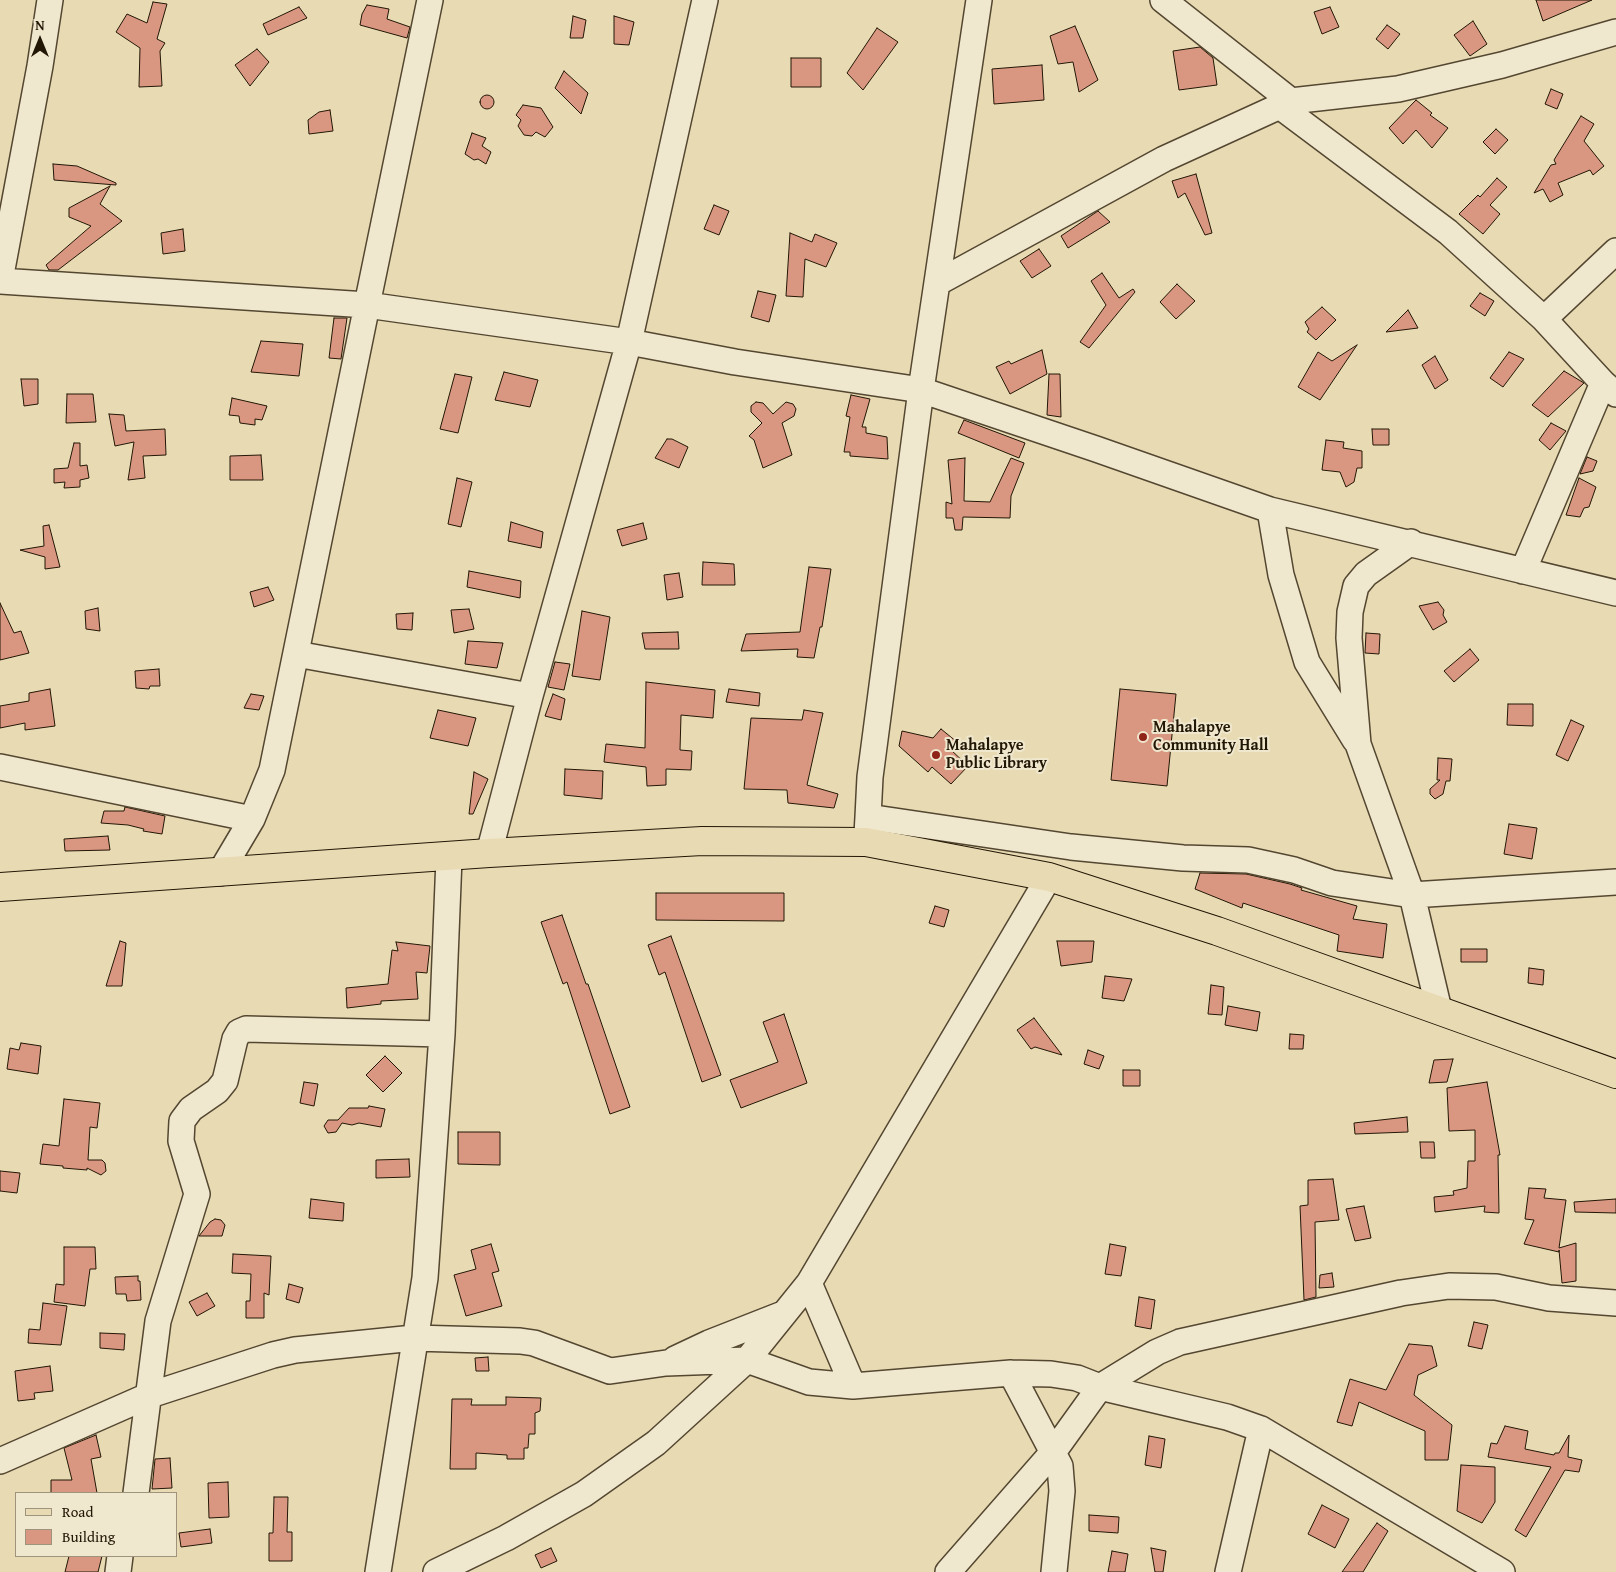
<!DOCTYPE html>
<html>
<head>
<meta charset="utf-8">
<style>
  body { margin:0 }
  #map { position:relative; width:1616px; height:1572px; overflow:hidden; background:#e8dbb4; font-family:"Gentium Book Plus",serif }
  canvas { display:block }
  .legend { position:absolute; left:15px; top:1492px; width:162px; height:65px; box-sizing:border-box; background:#f0e8ce; border:1px solid #9e947e; margin:0; padding:6px 9px; list-style:none; font-size:15px; color:#221605 }
  .legend li { display:flex; align-items:center; gap:10px; height:25px }
  .legend b { width:25px; border:1px solid #9e947e }
  .north { position:absolute; left:15px; top:15px; width:50px; height:50px; -webkit-text-stroke:4px #f0e8ce; paint-order:stroke; rotate:0deg; font-size:14px; font-weight:700; line-height:20px; text-align:center; color:#221605 }
  .north::after { content:''; display:block; margin:auto; width:18px; height:22px; background:#221605; clip-path:polygon(50% 0,100% 100%,50% 72%,0 100%) }
</style>
</head>
<body>
<div id="map">
<canvas width="1616" height="1572"></canvas>
<ul class="legend">
<li><b style="height:6px;background:#e8dbb4"></b>Road</li>
<li><b style="height:14px;background:#d99782"></b>Building</li>
</ul>
<div class="north">N</div>
</div>
<script>
const g = document.querySelector('canvas').getContext('2d');
g.lineJoin = 'round';
function fill(path, color) { g.fillStyle = color; g.fill(path, 'evenodd'); }
const toPath = rows => new Path2D(rows.map(r => 'M' + r).join(''));
function stroke(path, color, width, dash) { g.strokeStyle = color; g.lineWidth = width; g.lineCap = dash ? 'butt' : 'round'; g.setLineDash(dash || []); g.stroke(path); }
function write(font, color, halo, rows, align = 'center') {
  g.font = font + ' "Gentium Book Plus",serif'; g.lineWidth = 4; g.setLineDash([]); g.textBaseline = 'middle'; g.strokeStyle = halo; g.fillStyle = color; for (const [text, x, y, turn = 0] of rows) {
    g.save(); g.translate(x, y); g.rotate((+turn || 0) * Math.PI / 180); g.textAlign = isNaN(turn) ? turn : align; if (halo) g.strokeText(text, 0, 0); g.fillText(text, 0, 0); g.restore();
  }
}
const building = toPath([
  [1536,0,1592,0,1543,21,1536,0],
  [153,2,167,4,157,39,165,43,160,51,162,86,139,87,140,48,116,32,127,14,147,23,153,2],
  [367,5,389,9,387,19,410,27,407,38,360,25,362,14,367,5],
  [299,7,307,18,268,35,263,24,299,7],
  [1330,7,1339,27,1322,34,1314,12,1330,7],
  [573,16,586,20,583,38,570,38,573,16],
  [614,16,634,22,629,45,614,44,614,16],
  [1473,21,1487,44,1470,56,1454,35,1473,21],
  [1387,25,1400,34,1388,49,1376,39,1387,25],
  [1075,26,1098,80,1079,92,1073,62,1058,64,1050,36,1075,26],
  [877,28,898,42,863,90,847,73,877,28],
  [1200,47,1213,58,1217,85,1179,90,1173,51,1200,47],
  [257,49,269,62,250,86,235,65,257,49],
  [791,58,821,58,821,87,791,87,791,58],
  [1042,65,1044,100,994,104,992,69,1042,65],
  [564,71,588,93,581,114,555,88,564,71],
  [1551,89,1563,94,1557,109,1545,104,1551,89],
  '480 102a7 7 0 1 1 14 0a7 7 0 1 1-14 0Z',
  [1416,100,1432,113,1430,115,1448,128,1432,148,1416,130,1403,144,1389,128,1416,100],
  [523,105,541,108,553,127,545,137,536,132,532,136,524,135,518,126,521,120,516,115,523,105],
  [330,110,333,131,309,134,308,120,319,112,330,110],
  [1581,116,1594,124,1584,141,1604,166,1593,175,1590,170,1558,183,1563,195,1550,202,1543,189,1534,193,1551,165,1556,164,1554,160,1581,116],
  [1496,129,1508,140,1495,154,1483,142,1496,129],
  [472,133,486,138,482,146,491,152,486,164,478,159,474,160,465,154,472,133],
  [53,164,77,166,116,183,116,185,54,180,53,164],
  [1196,174,1212,233,1205,235,1185,193,1178,198,1172,181,1196,174],
  [1497,178,1507,187,1490,205,1500,214,1483,234,1459,214,1478,195,1480,197,1497,178],
  [110,186,100,204,122,221,58,270,49,270,46,265,91,226,69,217,69,208,110,186],
  [714,205,729,211,719,235,704,229,714,205],
  [1098,211,1110,222,1068,248,1061,236,1098,211],
  [183,229,185,251,163,254,161,233,183,229],
  [790,233,812,242,815,234,837,243,826,267,805,259,803,297,786,296,790,233],
  [1039,249,1051,266,1032,278,1020,261,1039,249],
  [1102,273,1119,298,1133,289,1135,292,1089,348,1080,342,1106,305,1091,281,1102,273],
  [1177,284,1195,301,1176,319,1160,302,1177,284],
  [758,291,776,295,769,322,751,317,758,291],
  [1480,293,1494,301,1485,316,1470,306,1480,293],
  [1322,307,1336,320,1316,340,1307,332,1309,329,1305,322,1322,307],
  [1408,310,1418,328,1386,332,1408,310],
  [334,318,347,318,341,359,329,358,334,318],
  [261,341,303,344,299,376,251,372,261,341],
  [1357,345,1320,400,1298,387,1318,352,1332,361,1357,345],
  [1042,350,1047,374,1010,394,996,367,1009,361,1011,364,1042,350],
  [1509,352,1524,359,1503,387,1490,378,1509,352],
  [1435,356,1448,380,1435,389,1422,365,1435,356],
  [1564,371,1584,383,1548,417,1532,405,1564,371],
  [504,372,538,380,530,407,495,400,504,372],
  [455,374,472,377,458,433,440,429,455,374],
  [1049,374,1060,374,1061,417,1047,415,1049,374],
  [21,379,38,379,38,404,24,406,21,379],
  [67,394,93,394,96,422,66,423,67,394],
  [851,395,870,399,862,427,866,427,866,433,887,437,888,459,850,456,850,452,844,452,850,417,846,416,851,395],
  [232,398,267,406,262,420,255,419,255,425,240,423,239,416,229,415,232,398],
  [756,402,763,403,773,414,786,402,793,404,796,409,794,416,782,423,792,455,763,468,754,440,749,436,762,423,751,412,751,406,756,402],
  [109,414,124,415,126,431,165,429,166,455,143,456,145,478,128,480,134,442,115,446,109,414],
  [964,420,1025,443,1019,458,958,433,964,420],
  [1551,423,1566,431,1550,450,1539,440,1551,423],
  [1372,429,1389,429,1389,445,1373,445,1372,429],
  [667,439,672,439,688,447,679,468,655,458,667,439],
  [1326,440,1344,442,1343,448,1362,451,1362,468,1357,468,1354,482,1346,487,1340,472,1322,470,1326,440],
  [74,443,80,443,80,466,87,465,89,478,80,480,80,487,64,488,65,482,54,483,54,469,68,468,74,443],
  [261,455,263,480,230,480,230,456,261,455],
  [1587,457,1597,461,1593,471,1580,474,1587,457],
  [965,458,964,501,990,502,1011,458,1024,463,1011,496,1010,518,963,517,962,530,955,530,953,518,946,518,946,502,952,504,948,460,965,458],
  [457,478,472,482,461,527,448,524,457,478],
  [1579,478,1596,487,1589,507,1584,508,1580,517,1566,515,1579,478],
  [511,522,543,532,541,548,508,541,511,522],
  [643,523,647,539,622,546,617,530,643,523],
  [49,525,60,567,45,569,45,557,20,550,44,546,43,526,49,525],
  [703,562,734,564,735,585,702,585,703,562],
  [809,567,831,569,822,627,820,627,814,658,797,657,798,649,741,651,746,634,800,632,809,567],
  [469,571,521,581,520,598,467,587,469,571],
  [679,573,683,597,667,600,664,575,679,573],
  [268,587,274,600,254,607,250,592,268,587],
  [1438,602,1444,610,1443,615,1447,622,1433,630,1419,606,1438,602],
  [0,603,14,633,21,631,29,653,0,660,0,603],
  [98,608,100,631,86,629,85,611,98,608],
  [469,609,474,629,454,633,451,610,469,609],
  [582,611,610,617,600,680,572,676,582,611],
  [413,613,412,630,397,629,396,614,413,613],
  [678,632,679,649,645,649,642,633,678,632],
  [1366,633,1380,634,1379,654,1365,653,1366,633],
  [468,641,503,643,497,668,465,664,468,641],
  [1470,649,1479,660,1454,682,1444,671,1470,649],
  [555,662,570,664,564,690,548,687,555,662],
  [159,669,160,686,150,686,149,689,136,688,135,671,159,669],
  [646,682,715,690,713,718,681,715,680,750,692,751,691,770,666,769,666,785,647,786,646,767,604,762,606,744,645,748,646,682],
  [50,689,55,726,25,730,25,723,0,728,0,706,29,701,29,693,50,689],
  [729,689,760,693,759,706,726,702,729,689],
  [1120,689,1176,694,1167,786,1111,780,1120,689],
  [251,694,264,696,259,710,244,708,251,694],
  [553,694,565,699,561,720,545,716,553,694],
  [1508,704,1533,704,1533,726,1507,725,1508,704],
  [438,710,476,718,468,746,430,738,438,710],
  [804,710,823,713,807,785,838,794,834,808,788,803,787,790,744,789,751,718,802,720,804,710],
  [1571,720,1584,726,1568,761,1556,755,1571,720],
  [941,729,957,742,950,749,968,766,951,784,932,767,928,772,899,746,902,731,933,738,941,729],
  [1438,758,1452,759,1450,781,1446,781,1443,794,1435,799,1430,794,1430,789,1440,780,1437,780,1438,758],
  [565,769,603,771,602,799,564,795,565,769],
  [474,772,488,779,473,814,469,814,474,772],
  [125,807,165,816,162,834,143,831,144,829,128,825,101,823,104,811,124,811,125,807],
  [1509,824,1537,828,1532,859,1504,854,1509,824],
  [108,836,110,850,65,851,64,839,108,836],
  [1200,873,1246,874,1290,884,1302,888,1301,890,1357,906,1353,919,1387,924,1383,958,1337,951,1339,935,1243,903,1242,908,1195,889,1200,873],
  [656,893,784,893,784,921,656,920,656,893],
  [935,906,949,910,944,927,929,923,935,906],
  [562,915,586,984,588,984,630,1107,610,1114,567,982,563,984,541,922,562,915],
  [671,936,721,1075,702,1082,665,972,659,975,648,945,671,936],
  [120,941,126,943,122,986,106,986,120,941],
  [1057,941,1094,941,1092,962,1061,966,1057,941],
  [396,942,430,946,427,973,416,972,418,999,381,1001,381,1004,347,1008,346,988,388,984,392,950,398,951,396,942],
  [1461,949,1487,949,1487,962,1461,962,1461,949],
  [1529,968,1544,970,1543,985,1528,983,1529,968],
  [1105,976,1132,979,1124,1001,1102,998,1105,976],
  [1211,985,1224,987,1222,1015,1208,1014,1211,985],
  [1228,1006,1260,1012,1257,1031,1225,1025,1228,1006],
  [784,1014,807,1083,741,1108,730,1080,778,1062,763,1022,784,1014],
  [1034,1018,1062,1055,1035,1047,1031,1049,1017,1030,1034,1018],
  [1290,1034,1304,1035,1303,1049,1289,1049,1290,1034],
  [21,1043,41,1046,38,1074,7,1069,10,1048,19,1050,21,1043],
  [1088,1050,1104,1056,1099,1069,1084,1064,1088,1050],
  [385,1056,402,1073,383,1092,366,1075,385,1056],
  [1453,1059,1447,1082,1429,1083,1434,1060,1453,1059],
  [1123,1070,1140,1070,1140,1086,1123,1086,1123,1070],
  [304,1082,318,1084,314,1106,300,1103,304,1082],
  [1487,1082,1500,1155,1498,1155,1499,1213,1484,1212,1485,1206,1435,1212,1434,1197,1454,1195,1453,1191,1467,1188,1468,1161,1475,1161,1475,1130,1449,1131,1447,1088,1487,1082],
  [64,1099,100,1103,97,1128,90,1127,88,1160,102,1160,105,1163,106,1171,101,1175,87,1168,87,1170,63,1168,63,1166,40,1164,43,1144,59,1146,64,1099],
  [369,1106,385,1109,381,1127,359,1123,352,1125,342,1123,336,1132,328,1133,324,1126,328,1120,338,1120,349,1108,368,1108,369,1106],
  [1407,1117,1408,1132,1355,1134,1354,1123,1407,1117],
  [458,1132,500,1132,500,1165,458,1164,458,1132],
  [1420,1142,1434,1142,1435,1158,1421,1158,1420,1142],
  [409,1159,410,1177,376,1178,376,1160,409,1159],
  [0,1171,20,1173,17,1193,0,1191,0,1171],
  [1333,1179,1339,1220,1315,1222,1316,1297,1304,1300,1300,1206,1308,1205,1308,1180,1333,1179],
  [1529,1188,1546,1189,1544,1198,1566,1200,1559,1248,1576,1243,1576,1281,1562,1283,1559,1250,1559,1252,1524,1244,1534,1220,1525,1219,1529,1188],
  [311,1199,344,1203,343,1221,309,1218,311,1199],
  [1616,1199,1616,1213,1575,1212,1574,1202,1616,1199],
  [1364,1206,1371,1238,1355,1241,1346,1209,1364,1206],
  [215,1219,221,1220,225,1225,222,1236,199,1236,210,1222,215,1219],
  [491,1244,499,1271,492,1273,502,1306,466,1316,454,1275,476,1269,471,1250,491,1244],
  [1110,1244,1126,1247,1121,1276,1105,1274,1110,1244],
  [64,1247,95,1247,96,1269,90,1269,85,1306,54,1302,56,1284,64,1285,64,1247],
  [233,1254,271,1256,269,1295,264,1293,264,1318,246,1318,246,1301,250,1301,251,1274,232,1273,233,1254],
  [1332,1273,1334,1287,1319,1288,1320,1275,1332,1273],
  [138,1276,138,1281,140,1281,141,1300,127,1301,126,1294,116,1294,115,1277,138,1276],
  [289,1284,303,1288,299,1303,286,1299,289,1284],
  [207,1293,215,1306,197,1316,189,1302,207,1293],
  [1139,1297,1155,1300,1151,1329,1135,1326,1139,1297],
  [43,1303,67,1306,61,1345,28,1343,29,1329,40,1330,43,1303],
  [1474,1322,1488,1325,1482,1349,1468,1346,1474,1322],
  [100,1333,125,1334,124,1350,100,1348,100,1333],
  [1409,1344,1432,1346,1437,1366,1418,1375,1414,1395,1452,1425,1448,1460,1425,1460,1425,1431,1359,1402,1352,1426,1337,1422,1350,1379,1386,1390,1409,1344],
  [488,1357,489,1371,476,1371,475,1358,488,1357],
  [50,1366,53,1391,34,1393,35,1399,18,1401,15,1371,50,1366],
  [506,1397,541,1398,540,1411,535,1413,535,1434,529,1434,528,1448,524,1448,524,1459,507,1459,507,1455,476,1453,476,1469,450,1469,452,1399,472,1399,471,1405,506,1405,506,1397],
  [1505,1426,1528,1431,1525,1449,1554,1455,1555,1453,1559,1453,1569,1435,1568,1457,1582,1460,1579,1472,1565,1470,1526,1537,1515,1530,1551,1467,1488,1457,1491,1443,1497,1444,1505,1426],
  [96,1435,101,1457,91,1459,97,1493,51,1493,51,1480,72,1480,64,1448,96,1435],
  [1149,1436,1165,1439,1161,1468,1145,1465,1149,1436],
  [170,1458,172,1488,152,1489,155,1459,170,1458],
  [1461,1465,1495,1467,1495,1502,1482,1523,1457,1511,1461,1465],
  [228,1482,229,1517,209,1518,208,1483,228,1482],
  [274,1497,288,1497,287,1532,292,1532,292,1561,269,1561,269,1533,273,1533,274,1497],
  [1322,1505,1349,1519,1335,1548,1308,1534,1322,1505],
  [1089,1515,1119,1517,1118,1533,1089,1531,1089,1515],
  [1377,1523,1388,1531,1363,1572,1342,1572,1377,1523],
  [210,1529,212,1543,181,1547,179,1533,210,1529],
  [551,1548,557,1561,541,1568,535,1555,551,1548],
  [1151,1548,1166,1551,1163,1572,1155,1572,1151,1548],
  [1112,1551,1128,1554,1125,1572,1108,1572,1112,1551],
  [69,1556,102,1556,98,1572,65,1572,69,1556]
]);
fill(building, '#d99782');
stroke(building, '#221605', 1);
const minor = toPath([
  [1163,0,1291,101],
  [1281,107,1448,232,1544,319,1603,383,1616,394],
  [0,280,40,66,50,0],
  [0,281,367,305,430,0],
  [937,283,1164,159,1291,101,1398,89,1502,65,1616,32],
  [1544,319,1616,251],
  [1270,510,1281,575,1307,662,1355,740],
  [1411,542,1366,574,1356,586,1350,612,1349,638,1358,744,1412,895,1439,1010],
  [1523,571,1603,383],
  [296,654,530,696],
  [0,767,252,819],
  [868,817,870,777,921,390,979,0],
  [867,834,868,817,1071,847,1183,858,1248,860,1294,870,1332,883,1412,895,1616,882],
  [489,853,530,696,629,342,705,0],
  [220,873,252,819,272,770,367,305,629,342,735,362,921,390,1096,449,1270,510,1616,593],
  [809,1283,853,1386],
  [675,1359,709,1343,783,1314],
  [1011,1373,1051,1374,1077,1378,1100,1387,1227,1417,1261,1429,1502,1572],
  [0,1461,150,1395,273,1355,295,1350,414,1338,520,1341,534,1343,610,1371,666,1363,747,1360,809,1382,853,1386,1011,1373,1060,1466,1062,1491,1054,1572],
  [136,1493,158,1321,197,1194,181,1141,182,1121,191,1109,217,1091,225,1081,235,1039,239,1032,246,1029,442,1034],
  [118,1572,120,1556],
  [378,1572,425,1278,442,1034,449,858],
  [436,1572,506,1538,584,1494,656,1443,747,1360,809,1283,1049,877],
  [948,1572,1054,1451,1100,1387,1157,1352,1180,1342,1401,1293,1449,1286,1496,1287,1549,1298,1616,1303],
  [1228,1572,1261,1429]
]);
const major = toPath([
  [0,887,489,853,702,841,866,842,1049,877,1217,931,1616,1074]
]);
stroke(minor, '#544731', 28);
stroke(major, '#221605', 30);
stroke(minor, '#f0e8ce', 25);
stroke(major, '#e8dbb4', 28);
for (const [x, y, r, color] of [
  [1143,737,5,"#8f2418"],
  [936,755,5,"#8f2418"]
]) { const dot = new Path2D(); dot.arc(x, y, r, 0, 2 * Math.PI); g.fillStyle = color; g.fill(dot); stroke(dot, '#f0e8ce', 2); }
write('bold 16px', '#221605', '#f0e8ce', [
  ["Mahalapye",1153,728],
  ["Community Hall",1153,746],
  ["Mahalapye",946,746],
  ["Public Library",946,764]
], 'left');
</script>
</body>
</html>
